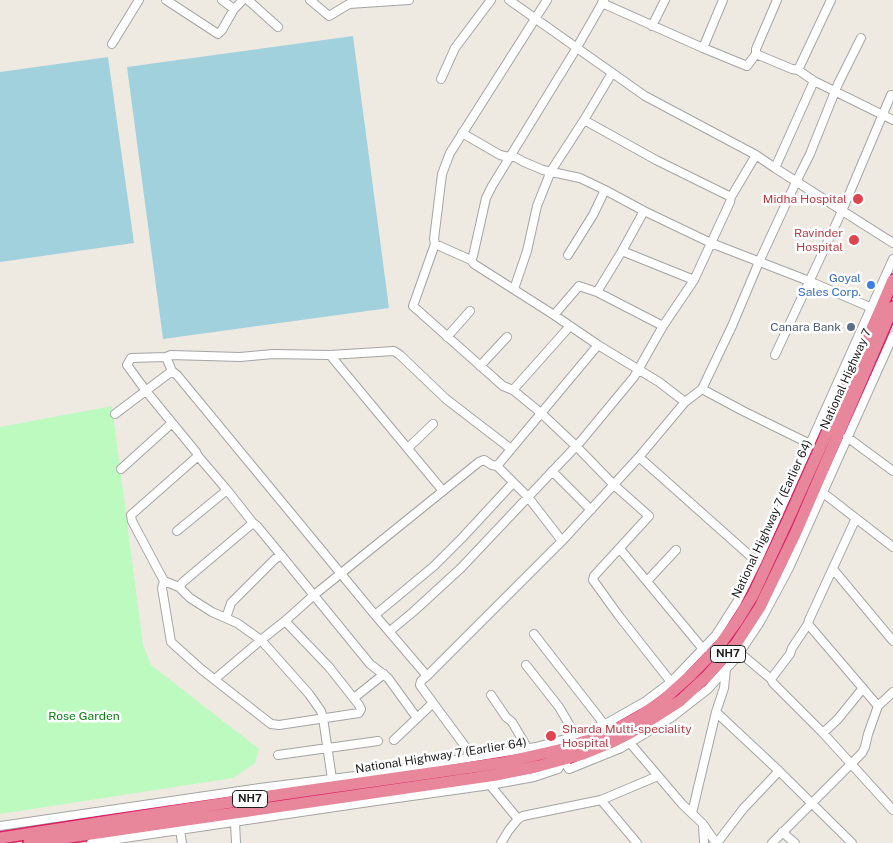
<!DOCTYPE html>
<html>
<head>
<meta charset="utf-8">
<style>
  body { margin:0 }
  canvas { display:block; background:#eeeae2 }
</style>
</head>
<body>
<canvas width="893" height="843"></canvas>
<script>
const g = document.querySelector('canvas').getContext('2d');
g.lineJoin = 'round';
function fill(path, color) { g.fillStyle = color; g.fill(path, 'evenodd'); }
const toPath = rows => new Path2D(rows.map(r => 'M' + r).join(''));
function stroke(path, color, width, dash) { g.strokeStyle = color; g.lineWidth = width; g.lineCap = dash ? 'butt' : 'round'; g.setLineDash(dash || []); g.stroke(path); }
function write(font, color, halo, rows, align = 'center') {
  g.font = font + ' "Public Sans",sans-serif'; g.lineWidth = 5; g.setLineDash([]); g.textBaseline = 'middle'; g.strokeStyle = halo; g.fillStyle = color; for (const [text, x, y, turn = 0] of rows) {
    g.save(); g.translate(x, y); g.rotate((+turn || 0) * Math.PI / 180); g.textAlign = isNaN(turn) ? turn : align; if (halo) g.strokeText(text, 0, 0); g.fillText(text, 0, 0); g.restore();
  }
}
fill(toPath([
  [112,406,143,645,151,665,259,749,255,763,233,778,0,814,0,427]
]), '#bdfac0');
fill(toPath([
  [353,36,389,308,163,339,127,67],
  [108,57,134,243,0,262,0,72]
]), '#a1d1dd');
const minor = toPath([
  [166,0,218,34,222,30,234,9,243,0],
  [222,0,234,9],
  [248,0,278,27],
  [310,0,329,16,349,4,409,0],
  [509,0,645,96,756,155,775,168,893,243],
  [547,0,450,153,442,174,434,239,435,244,413,306,503,386,513,390,570,326],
  [602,3,703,48,747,66,756,54,756,49,777,0],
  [652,26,665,0],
  [112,44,139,0],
  [703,48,723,0],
  [756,54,792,69,798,70,814,81,893,120],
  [798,70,831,0],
  [441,79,455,48,491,0],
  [584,120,656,160,731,197],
  [462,133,500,155,509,157,515,157,524,162,543,170,580,178,605,190,644,211,711,243,809,281,872,308],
  [775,168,814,81],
  [435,244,471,260,474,264,554,315,598,345,659,382,685,402],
  [622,251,694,280],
  [568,255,593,215,605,190],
  [471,260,473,256,486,198,492,186,576,49,604,0],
  [514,289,527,251,537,206,551,171,584,120,612,73],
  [597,292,622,251,644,211],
  [554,315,579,286,597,292,663,326],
  [447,337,470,311],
  [330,355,443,491],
  [775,355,842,211,891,95],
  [166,357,172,371,177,375,375,615,427,676,562,541,639,457,685,402,702,389,732,326,759,262,796,182,810,154,838,84,861,38],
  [480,366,507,337],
  [702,389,743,411,810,444],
  [513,390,541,413,576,446,614,485,649,516,594,576,593,580,619,616,671,682],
  [115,414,172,371],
  [847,437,893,471],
  [408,448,433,424],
  [198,456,131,515,132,521,164,581,179,587,190,598,212,612,237,623,261,640,309,694,321,711,323,718,332,779],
  [639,457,757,562],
  [497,466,598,345],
  [121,469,172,423],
  [552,471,591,510],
  [822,492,893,547],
  [856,518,809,620,808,624,792,648,790,654,771,679,773,683,823,733,893,810],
  [177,531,227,490],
  [620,549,703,649],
  [833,569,893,641],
  [164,581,162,588,171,642,201,669,271,724,279,725,359,713,361,709,359,705,329,667,285,621],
  [647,581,676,550],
  [179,587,183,582,253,523],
  [375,615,434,566,462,538,513,483],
  [226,618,231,603,275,559,281,555],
  [808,624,878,706],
  [390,631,413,612,461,568,581,441,634,377,663,326,694,280,730,202,731,197,756,155],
  [534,634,604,724],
  [740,653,771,679],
  [526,665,559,707,576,736],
  [427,676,421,681,420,685,422,688,473,757],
  [215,679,261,640,285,621,314,595,479,462,484,460,492,465,497,466,528,497,562,541],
  [491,695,506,717,512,722,528,749],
  [354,698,384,674],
  [716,712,779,771,852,843],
  [417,718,388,678,370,664,281,555,257,526,253,523,227,490,198,456,196,452,146,391,127,365,131,358,166,357,171,355,240,357,273,354,330,355,394,351,400,355,446,399,511,449],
  [823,733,838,719,863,688],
  [394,740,433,703],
  [630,743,682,804,703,824,716,843],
  [278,755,378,741],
  [490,785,518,819],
  [601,800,637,843],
  [692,813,716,712,724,688,726,669],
  [235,822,236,843],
  [703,825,704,843],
  [0,826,260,788,363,775,536,747,576,736,609,722,646,701,671,682,716,635,737,602,757,562,893,259],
  [180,830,182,843],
  [782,832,795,843],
  [91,843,376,801,490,785,534,777,558,769,563,760,569,769,621,748,672,717,708,689,736,658,760,622,789,568,893,336],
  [501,843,509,830,518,819,523,816,601,800,658,776],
  [717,843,743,809,779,771],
  [772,843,862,753,865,747,868,734,878,706,893,692]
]);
const highway = toPath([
  [0,838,283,794,501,763,563,749,613,731,638,717,662,701,690,676,719,646,737,621,753,595,787,522,848,385,893,280],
  [29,843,496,775,539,766,583,754,610,743,630,733,680,701,707,676,736,644,760,607,796,532,893,307]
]);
stroke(minor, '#a4a4a4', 10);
stroke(highway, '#db2064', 14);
stroke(minor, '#fff', 8);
stroke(highway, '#e8879b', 11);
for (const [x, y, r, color] of [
  [858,199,6,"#e0444e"],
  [854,240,6,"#e0444e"],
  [871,285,5,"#3f7fe0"],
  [851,327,5,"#5c6f8a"],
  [551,736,6,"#e0444e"]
]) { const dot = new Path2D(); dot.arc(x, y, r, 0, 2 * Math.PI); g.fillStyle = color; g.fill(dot); stroke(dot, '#fff', 2); }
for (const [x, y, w] of [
  [728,654,35],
  [250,799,35]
]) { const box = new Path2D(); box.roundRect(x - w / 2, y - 8.5, w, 17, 4); g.fillStyle = '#fff'; g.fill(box); stroke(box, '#1d1d1d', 1); }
write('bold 11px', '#1d1d1d', null, [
  ["NH7",728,654],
  ["NH7",250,799]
]);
write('12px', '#be3a42', '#fff', [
  ["Midha Hospital",847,199],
  ["Ravinder",843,233],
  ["Hospital",843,247],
  ["Sharda Multi-speciality",562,729,"left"],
  ["Hospital",562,743,"left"]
], 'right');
write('12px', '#366cbe', '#fff', [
  ["Goyal",861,278],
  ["Sales Corp.",861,292]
], 'right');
write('12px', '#4e5e75', '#fff', [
  ["Canara Bank",841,327]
], 'right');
write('12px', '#1d1d1d', '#fff', [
  ["National Highway 7",846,379,-66],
  ["National Highway 7 (Earlier 64)",772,519,-65],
  ["National Highway 7 (Earlier 64)",441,756,-9]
]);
write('12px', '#097c10', '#fff', [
  ["Rose Garden",84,716]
]);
</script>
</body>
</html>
